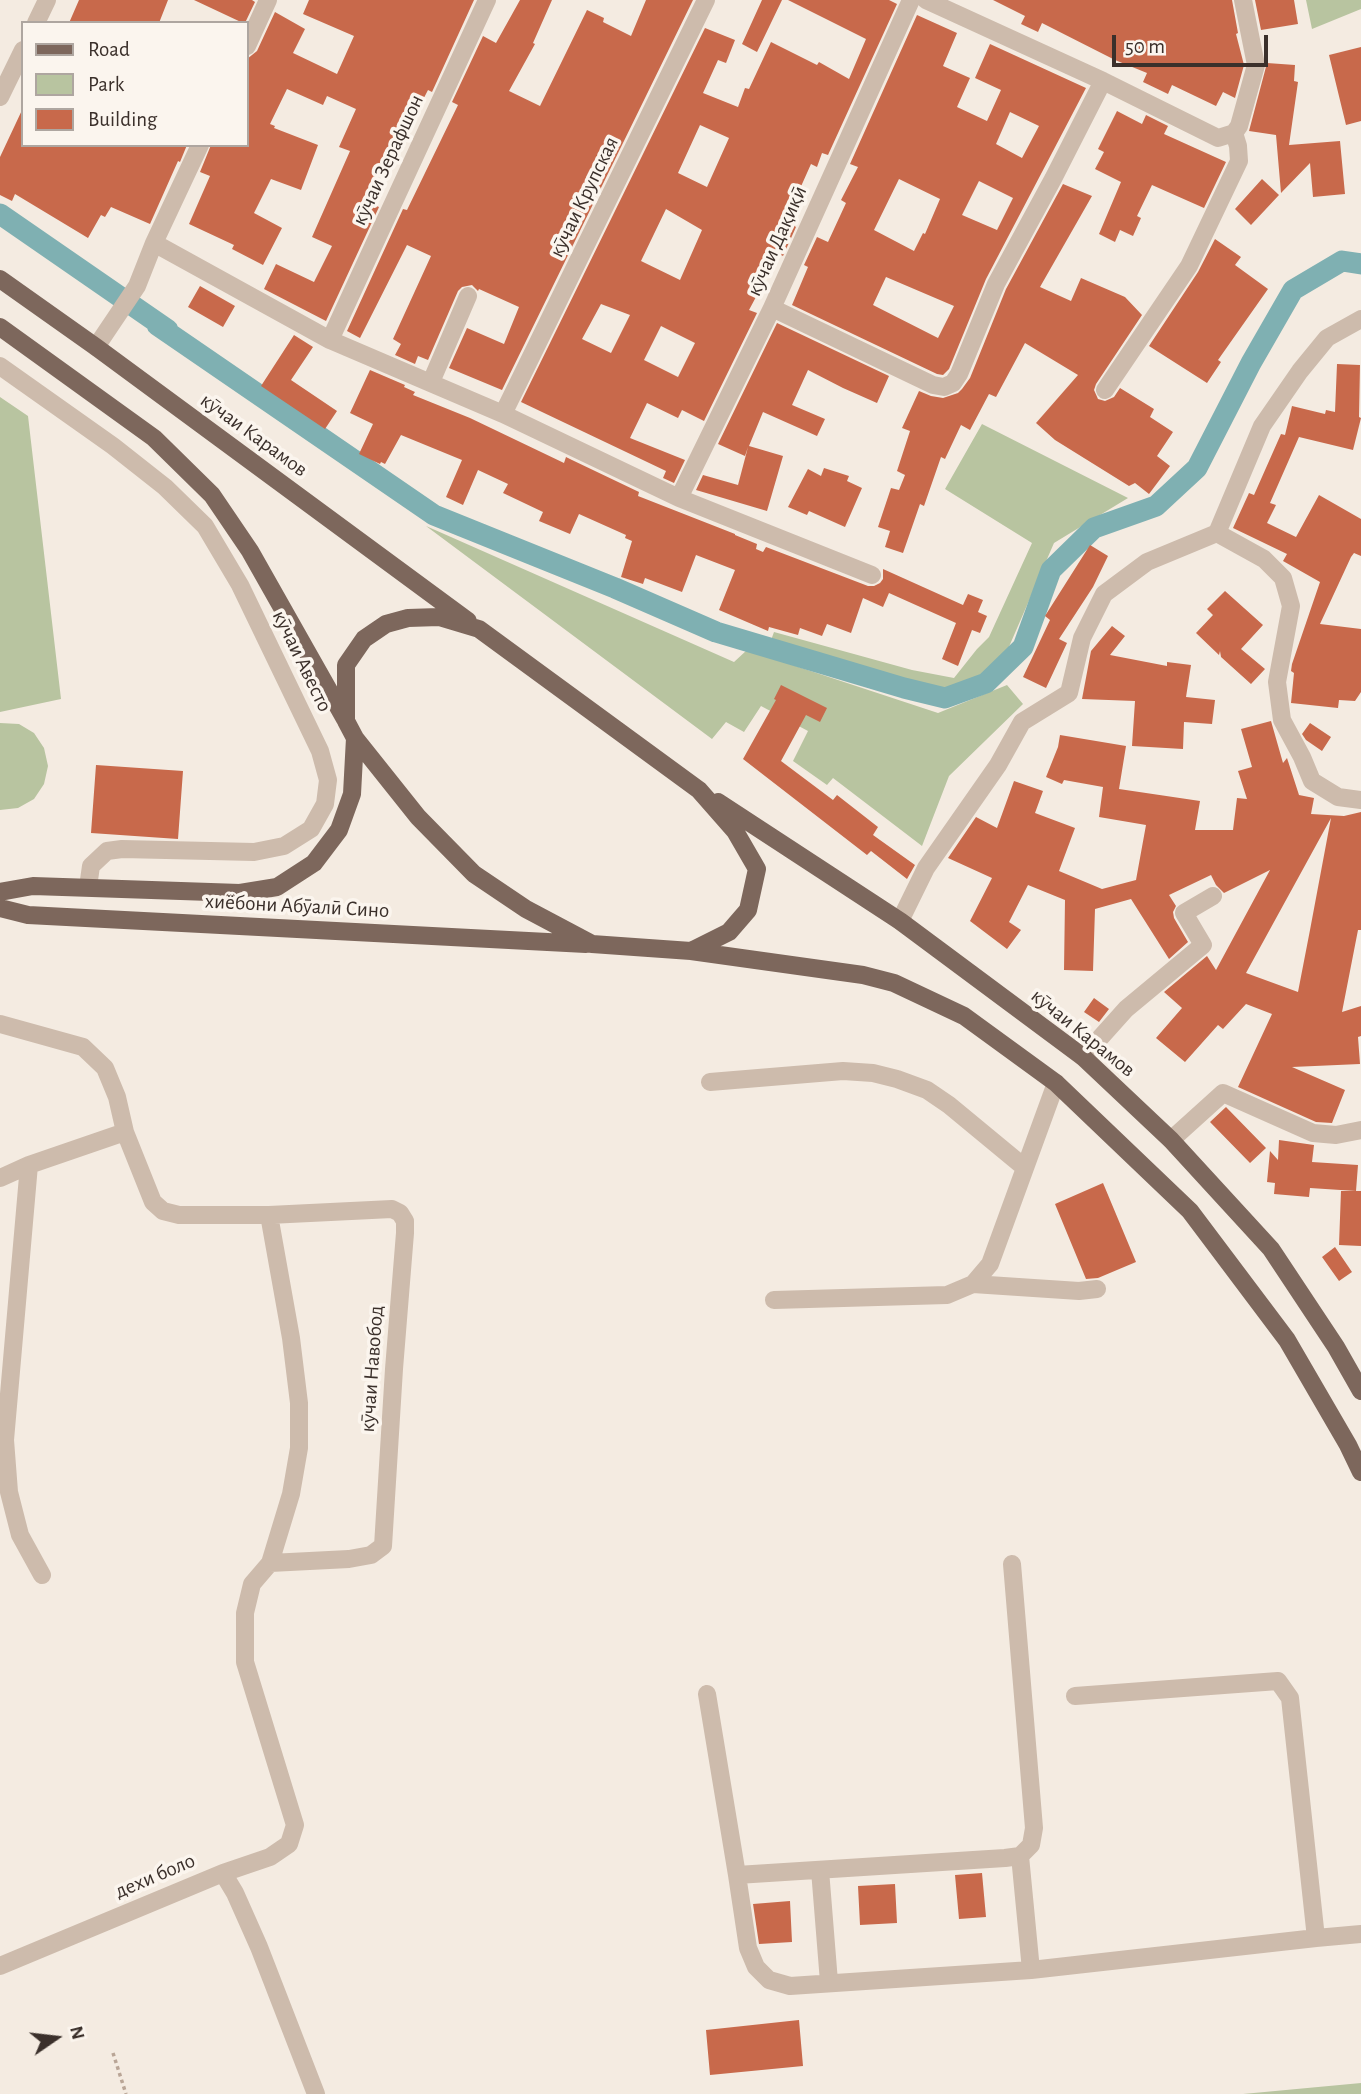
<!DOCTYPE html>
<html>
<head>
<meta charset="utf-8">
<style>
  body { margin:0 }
  #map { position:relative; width:1361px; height:2094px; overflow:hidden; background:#f4ebe1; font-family:"Alegreya Sans",sans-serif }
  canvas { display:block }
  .legend { position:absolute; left:21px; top:21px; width:228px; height:126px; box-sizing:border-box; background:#fbf5ee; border:2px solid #aea6a0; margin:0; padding:9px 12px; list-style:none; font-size:21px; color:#3b302b }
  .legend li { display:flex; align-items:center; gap:14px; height:35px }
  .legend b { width:35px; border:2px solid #aea6a0 }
  .north { position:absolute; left:21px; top:2003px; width:70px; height:70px; -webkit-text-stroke:5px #fbf5ee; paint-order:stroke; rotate:76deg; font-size:19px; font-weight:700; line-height:28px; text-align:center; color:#3b302b }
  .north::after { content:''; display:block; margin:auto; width:24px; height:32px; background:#3b302b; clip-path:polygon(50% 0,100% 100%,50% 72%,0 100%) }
  .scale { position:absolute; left:1112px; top:35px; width:156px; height:32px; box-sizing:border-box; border:4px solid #3b302b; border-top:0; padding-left:9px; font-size:21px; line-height:24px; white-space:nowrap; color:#3b302b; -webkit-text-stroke:5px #fbf5ee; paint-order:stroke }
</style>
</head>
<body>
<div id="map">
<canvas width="1361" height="2094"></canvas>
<ul class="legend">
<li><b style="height:9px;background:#7d675c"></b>Road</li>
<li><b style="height:19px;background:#b8c4a0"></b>Park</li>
<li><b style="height:19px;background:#c8694b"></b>Building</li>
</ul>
<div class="north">N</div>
<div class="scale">50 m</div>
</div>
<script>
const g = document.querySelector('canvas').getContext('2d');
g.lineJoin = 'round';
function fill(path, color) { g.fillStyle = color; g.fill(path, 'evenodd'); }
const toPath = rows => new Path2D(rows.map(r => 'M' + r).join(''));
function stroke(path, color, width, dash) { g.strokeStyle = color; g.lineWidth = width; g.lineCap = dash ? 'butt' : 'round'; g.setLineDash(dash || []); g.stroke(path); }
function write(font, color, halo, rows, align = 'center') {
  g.font = font + ' "Alegreya Sans",sans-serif'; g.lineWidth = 7; g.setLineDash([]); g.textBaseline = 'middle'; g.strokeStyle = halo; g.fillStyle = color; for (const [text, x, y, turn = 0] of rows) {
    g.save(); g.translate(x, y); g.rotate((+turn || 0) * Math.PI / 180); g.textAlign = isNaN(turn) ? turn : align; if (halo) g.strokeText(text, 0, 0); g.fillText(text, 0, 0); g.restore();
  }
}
fill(toPath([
  [1306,0,1361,0,1361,9,1312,29],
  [0,397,28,416,61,699,0,712],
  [982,424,1128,498,1054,543,1008,649,982,676,947,691,842,664,770,643,774,632,912,670,954,678,977,649,989,637,1032,543,945,489],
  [426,526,734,662,747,650,938,713,1007,685,1023,704,949,776,922,846,833,778,827,785,793,761,808,731,761,706,744,732,726,722,712,739],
  [0,723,19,724,34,733,44,748,48,766,44,784,34,799,18,808,0,810],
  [1361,2083,1361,2094,1243,2094]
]), '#b8c4a0');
stroke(toPath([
  [0,214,168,330],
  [157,325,434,515,615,588,716,632,904,688,945,698,986,683,1023,647,1051,570,1094,528,1156,506,1197,468,1251,363,1293,290,1342,261,1361,264]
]), '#7fb0b2', 21);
fill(toPath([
  [79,0,168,0,159,23,69,23],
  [194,0,252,0,255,2,245,23,243,23],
  [309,0,474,0,432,92,428,90,411,123,408,121,387,168,381,165,365,201,379,207,326,321,264,289,276,264,314,282,332,246,312,237,350,151,339,147,356,109,327,96,323,105,287,89,270,124,275,126,274,128,318,145,301,190,271,179,254,213,282,228,263,265,232,249,234,245,189,224,210,176,200,172,211,145,247,145,247,59,257,51,275,12,305,29,293,53,337,74,354,36,303,14],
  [520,0,552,0,533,43,535,44,509,91,540,106,587,10,604,18,603,22,631,36,646,0,693,0,502,390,449,368,467,328,504,344,519,307,479,289,478,291,472,285,462,287,458,291,428,360,418,356,415,364,395,355,401,344,393,339,431,256,407,245,360,338,347,331,403,209,407,210,458,105,452,102,483,36,496,43],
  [762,0,782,0,757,52,742,44],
  [788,0,889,0,897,4,828,155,822,153,817,167,811,164,786,220,796,227,783,256,779,254,749,310,757,313,704,421,682,410,678,418,647,403,630,438,685,460,674,483,663,478,666,471,521,402,705,28,735,40,726,63,718,60,703,93,738,107,745,88,749,89,771,42,817,65,819,62,849,79,866,39],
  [700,125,729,138,707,187,678,173],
  [666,209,702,230,680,280,641,261],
  [601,304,630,315,611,353,582,339],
  [661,326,695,343,678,377,644,360],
  [993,0,1232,0,1238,33,1236,34,1244,65,1235,98,1223,92,1216,106,1172,85,1168,94,1143,82,1147,73,1115,60,1042,23,1038,32,1021,24,1025,16],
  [1255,0,1294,0,1298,24,1261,30],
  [917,15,957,33,943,66,970,78,957,107,987,121,1001,90,975,78,990,44,1086,88,986,279,949,369,943,375,937,374,792,305,808,267,804,265,817,237,828,242,846,203,841,200,858,167,850,164],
  [1010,112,1039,126,1022,158,996,144],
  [899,179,940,199,925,234,923,233,914,251,874,230],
  [979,181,1013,198,997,230,962,215],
  [886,277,954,306,938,338,873,305],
  [1361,47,1361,121,1346,125,1329,55],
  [1267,63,1295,65,1294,81,1298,82,1289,145,1340,141,1345,194,1313,197,1310,163,1281,193,1276,135,1249,131],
  [23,108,23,145,187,145,180,162,178,161,150,224,111,207,105,217,101,215,88,238,15,194,12,201,0,195,0,157],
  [1117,111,1142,124,1146,115,1168,126,1164,134,1226,162,1204,208,1152,185,1137,216,1141,218,1133,236,1120,230,1115,242,1099,234,1121,182,1095,169,1104,152,1098,149],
  [1262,179,1279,195,1251,225,1235,209],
  [1063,184,1092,196,1040,287,1071,301,1081,278,1125,297,1142,315,1096,384,1094,390,1098,399,1105,401,1114,397,1120,388,1154,409,1150,417,1173,432,1157,456,1170,466,1149,494,1135,483,1129,486,1055,440,1036,423,1078,375,1025,343,996,397,989,394,970,430,961,425,945,459,941,457,924,506,920,504,903,553,885,547,890,531,878,527,891,488,899,490,905,475,897,471,910,431,902,428,919,391,931,396,943,398,958,393,962,389,970,378,1006,289],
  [1215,239,1241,257,1235,265,1268,289,1218,360,1221,362,1207,383,1149,346,1198,272],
  [200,286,235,306,223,327,188,307],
  [777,323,889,376,877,403,843,388,808,370,792,405,825,419,817,436,763,412,749,446,783,456,767,511,696,490,703,475,738,485,748,447,745,456,718,444],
  [294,335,313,347,291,380,337,411,325,429,261,386],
  [1337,364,1360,365,1359,417,1361,418,1353,450,1299,437,1270,503,1276,505,1267,523,1296,537,1319,495,1361,519,1361,556,1354,553,1351,557,1320,624,1361,629,1361,692,1355,701,1339,700,1338,708,1291,703,1294,673,1291,671,1292,664,1320,582,1283,561,1287,554,1233,528,1249,493,1254,495,1281,434,1285,435,1292,406,1325,414,1326,410,1335,412],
  [370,370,405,385,404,387,415,392,413,395,470,418,564,463,566,457,572,460,639,492,638,496,735,534,735,535,757,544,756,549,763,552,766,547,868,586,874,586,880,583,883,579,883,569,963,605,968,594,983,600,978,612,987,616,980,633,972,630,958,666,942,659,956,623,889,593,883,607,863,598,851,633,827,624,822,636,800,628,798,635,769,627,768,631,719,610,735,570,696,555,682,592,645,578,643,584,621,577,632,541,625,538,626,535,579,514,570,534,539,521,543,512,503,493,508,484,478,470,463,505,446,497,462,460,401,435,385,464,381,462,380,464,359,454,373,424,350,413],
  [824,468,849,476,847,481,862,488,845,527,809,511,807,515,788,507,808,469,821,476],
  [1090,545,1108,556,1093,587,1059,639,1067,643,1046,688,1023,677,1050,620,1045,616],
  [1225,591,1263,625,1241,649,1265,669,1251,684,1221,657,1220,651,1219,655,1196,633,1213,615,1207,609],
  [1112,626,1125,636,1110,655,1167,666,1167,662,1191,665,1186,697,1215,700,1212,724,1184,722,1183,749,1132,746,1135,701,1082,699,1091,651],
  [781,685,827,708,820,722,806,715,781,761,833,800,837,795,878,827,873,835,915,865,907,879,871,851,867,855,743,759,776,700,774,699],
  [1271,721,1283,763,1287,758,1299,795,1314,798,1311,814,1344,816,1361,812,1361,930,1358,930,1342,1012,1361,1006,1361,1036,1358,1037,1360,1064,1292,1067,1345,1090,1332,1123,1316,1122,1238,1087,1272,1014,1246,1004,1223,1029,1218,1025,1185,1062,1156,1038,1182,1008,1164,992,1207,956,1216,970,1270,870,1224,893,1216,885,1211,875,1169,895,1176,906,1173,912,1174,918,1188,942,1169,959,1131,899,1095,909,1093,971,1064,970,1065,900,1028,885,1009,922,1021,930,1007,949,970,921,992,878,948,858,976,817,997,828,1014,781,1043,791,1035,813,1075,828,1059,871,1102,889,1136,880,1146,825,1099,817,1103,787,1064,780,1062,784,1046,777,1058,747,1060,735,1126,746,1119,789,1200,801,1195,830,1233,830,1237,798,1247,799,1238,771,1252,767,1241,729],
  [1331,818,1310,930,1298,992,1246,973],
  [1310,723,1331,737,1322,751,1306,740,1302,734],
  [96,765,183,771,178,839,91,833],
  [1094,998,1109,1009,1099,1022,1084,1012],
  [1226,1107,1266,1148,1250,1163,1210,1122],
  [1279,1140,1314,1145,1312,1162,1358,1165,1356,1191,1310,1188,1309,1197,1274,1194,1275,1183,1267,1182,1270,1151,1278,1160],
  [1103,1183,1136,1262,1098,1278,1086,1279,1055,1204],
  [1341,1191,1361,1191,1361,1246,1339,1245],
  [1335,1247,1352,1272,1339,1281,1322,1257],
  [982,1873,986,1917,959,1919,955,1875],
  [895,1884,897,1923,860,1925,858,1886],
  [790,1901,792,1942,759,1944,753,1904],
  [799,2020,803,2066,710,2075,706,2030]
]), '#c8694b');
stroke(toPath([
  [113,2053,126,2094]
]), '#b9a596', 3.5, [3.5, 3.5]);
stroke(toPath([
  [926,0,1103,81,1218,138,1234,133,1239,126,1256,65,1243,0],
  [36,23,47,0],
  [247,46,268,0],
  [0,97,23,50],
  [154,243,330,340,503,414,679,498,872,575],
  [772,308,933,385,944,387,953,383,959,374,996,284,1053,179,1103,81],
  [330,340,487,0],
  [96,347,137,286,154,243,200,145],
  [0,366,113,446,165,487,205,526,240,585,320,751,328,780,325,804,311,829,284,846,254,852,122,849,107,851,91,866,88,887],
  [431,382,468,296],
  [1105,390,1189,266,1239,161,1238,146,1234,133],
  [503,414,706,0],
  [679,498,772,308,911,0],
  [1217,533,1264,559,1283,578,1291,606,1277,682,1282,720,1302,757,1312,781,1338,797,1361,800],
  [900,921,926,868,998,765,1022,722,1069,693,1082,638,1104,594,1147,562,1217,533,1262,426,1300,371,1327,338,1361,319],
  [0,1024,83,1047,105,1068,117,1097,125,1132],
  [1083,1057,1126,1009,1203,945,1184,913,1213,896],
  [710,1082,843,1071,873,1073,897,1079,927,1090,949,1105,1024,1167],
  [1171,1140,1223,1093,1313,1133,1336,1135,1361,1130],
  [29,1165,5,1440,9,1492,20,1535,42,1575],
  [0,1178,29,1165,125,1132,153,1202,163,1211,179,1215,269,1215,291,1338,299,1403,299,1448,291,1494,270,1563],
  [973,1284,1079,1291,1097,1289],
  [774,1300,947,1295,973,1284,990,1264,1056,1083],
  [707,1694,737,1875,748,1948,756,1967,769,1980,790,1986,1031,1970,1316,1938],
  [1075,1696,1278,1681,1290,1698,1316,1938,1361,1934],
  [1020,1856,1031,1970],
  [820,1870,829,1982],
  [223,1873,270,1857,289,1844,295,1825,245,1662,245,1613,252,1584,270,1563,349,1559,371,1555,383,1546,394,1369,405,1233,405,1221,400,1213,392,1209,269,1215],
  [737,1875,1005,1858,1020,1856,1031,1845,1034,1828,1012,1564],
  [0,1966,223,1873,235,1893,259,1947,316,2094]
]), '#cdbbac', 18);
stroke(toPath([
  [0,279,96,347,468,621],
  [0,327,154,438,212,495,250,551,345,719],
  [439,617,479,629,699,790,735,831,757,869,748,910,729,932,691,951,592,944,526,909,474,874,418,817,355,738,346,721,346,665,364,639,386,624,408,618,439,617],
  [718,802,900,921,1083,1057,1171,1140,1271,1249,1336,1347,1361,1391],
  [0,892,33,886,240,893,277,887,314,863,339,830,352,794,355,738],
  [0,908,28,915,586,944],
  [691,951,863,975,894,983,964,1016,1056,1083,1190,1211,1287,1340,1348,1445,1361,1472]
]), '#7d675c', 18);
write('21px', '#3b302b', '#fbf5ee', [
  ["кӯчаи Зерафшон",388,160,-65],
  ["кӯчаи Крупская",584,197,-64],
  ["кӯчаи Дақиқӣ",777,241,-66],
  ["кӯчаи Карамов",254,435,36],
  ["кӯчаи Авесто",302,661,64],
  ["хиёбони Абӯалӣ Сино",297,906,3],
  ["кӯчаи Карамов",1083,1033,39],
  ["кӯчаи Навобод",372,1369,-86],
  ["дехи боло",155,1876,-23]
]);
</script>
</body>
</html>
